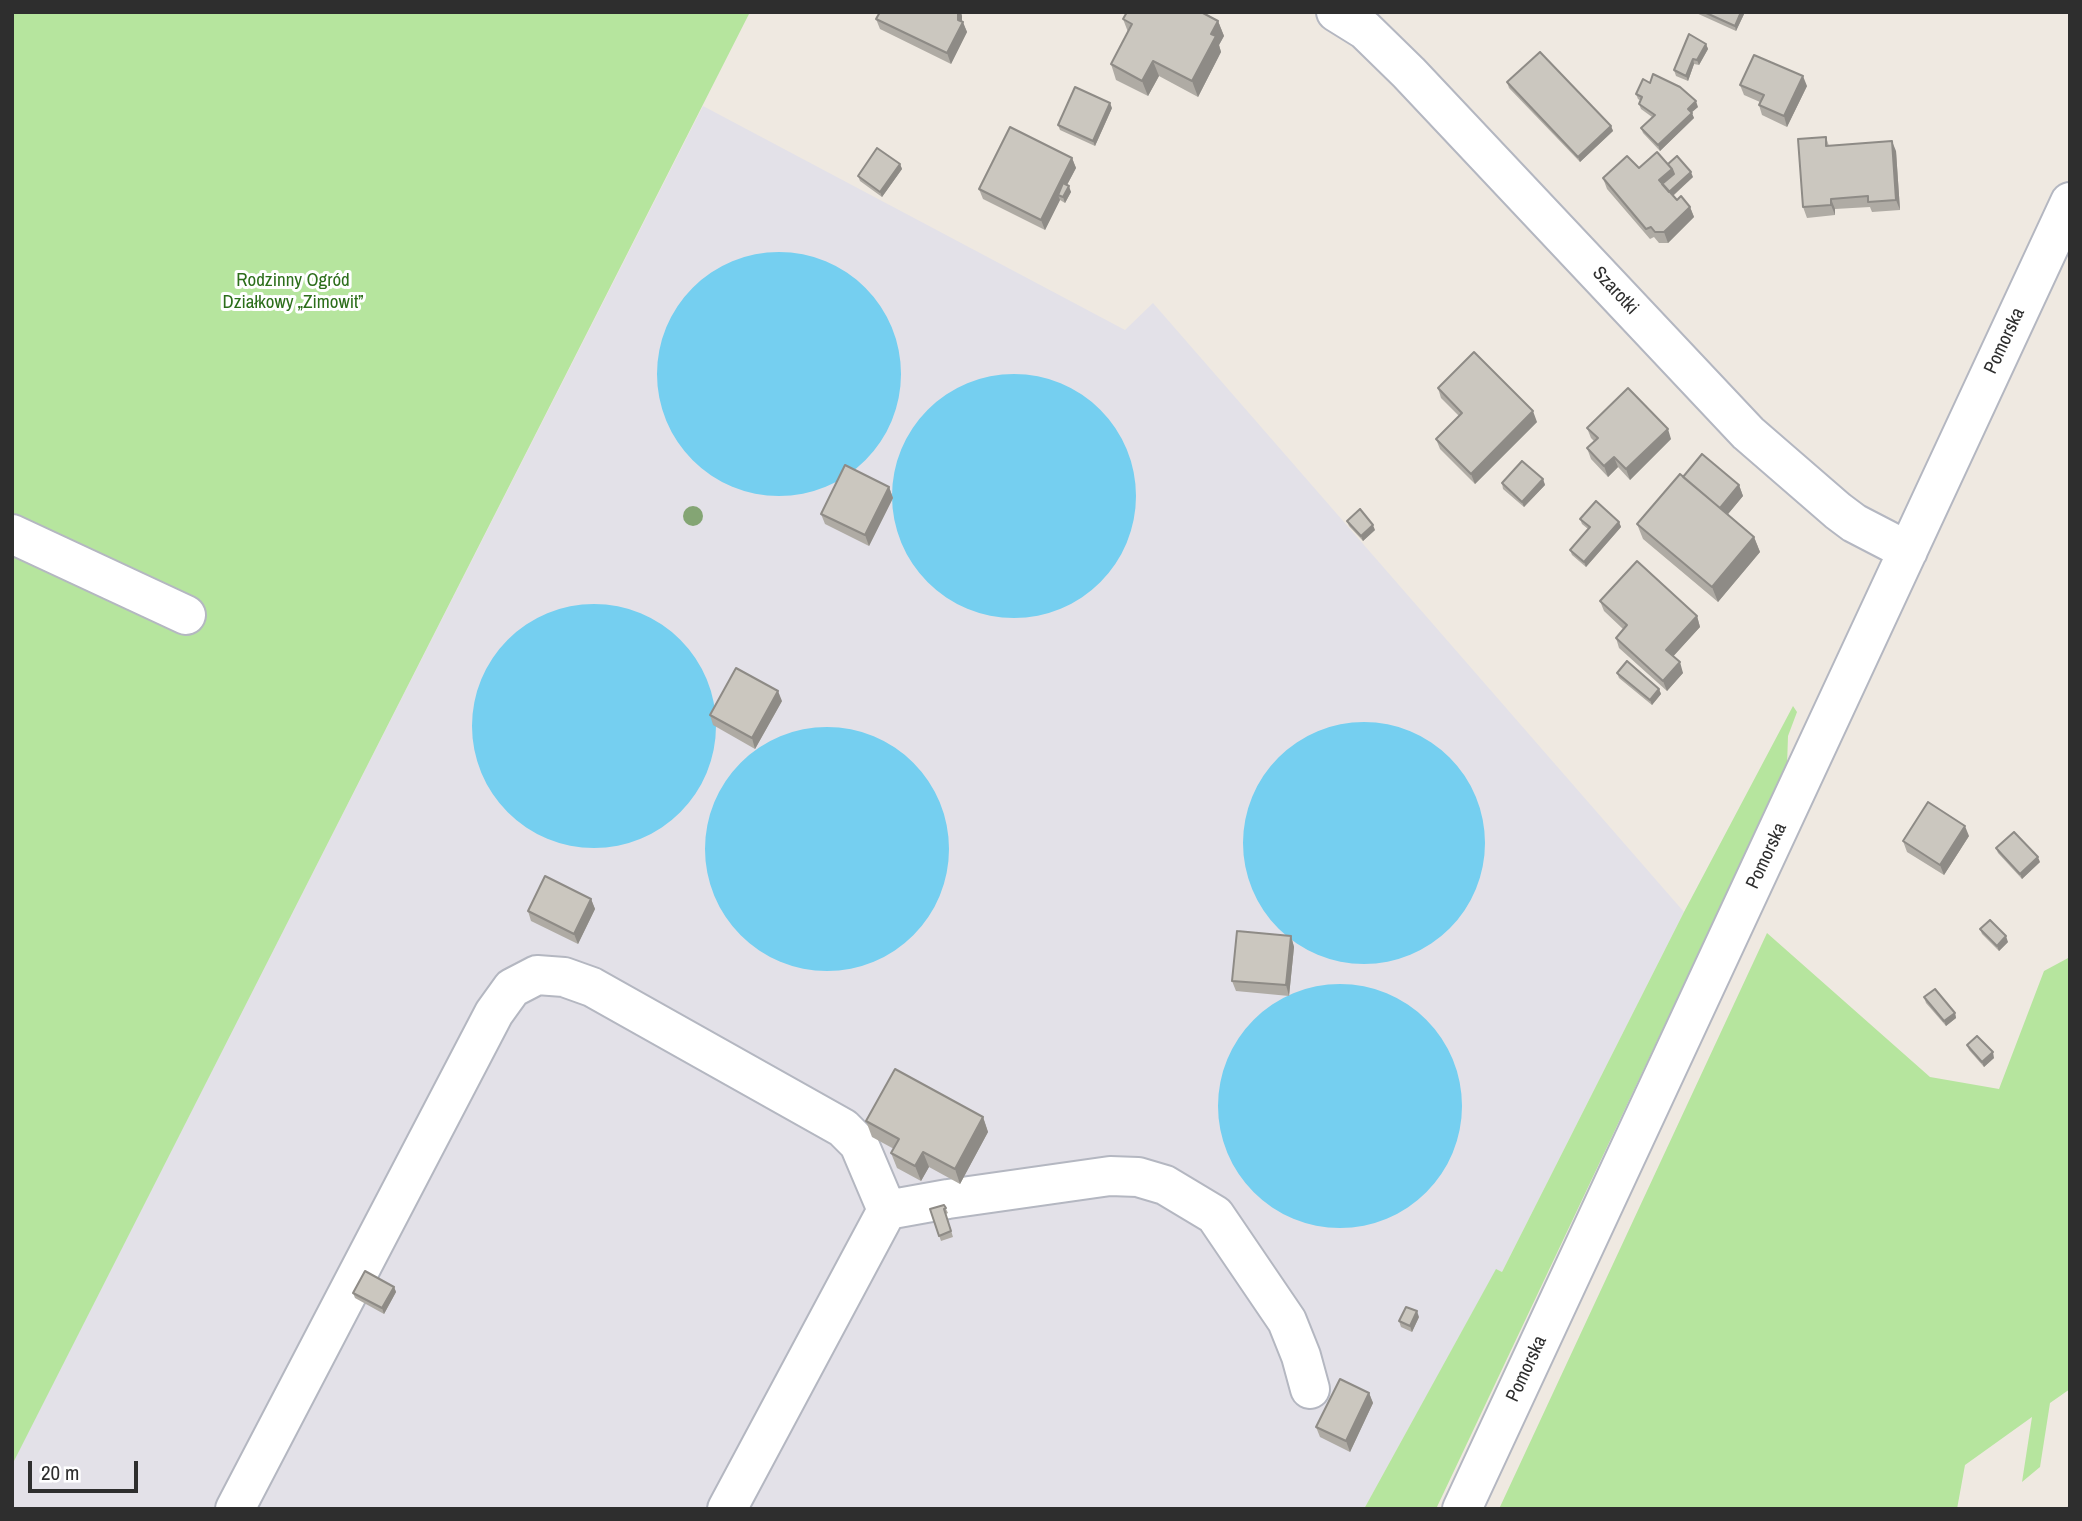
<!DOCTYPE html>
<html>
<head>
<meta charset="utf-8">
<style>
  body { margin:0 }
  #map { position:relative; width:2082px; height:1521px; overflow:hidden; background:#efe9e1; font-family:"Archivo Narrow",sans-serif }
  canvas { display:block }
  .frame { position:absolute; inset:0; border:14px solid #2e2e2e; pointer-events:none }
  .scale { position:absolute; left:28px; top:1461px; width:110px; height:32px; box-sizing:border-box; border:4px solid #2e2e2e; border-top:0; padding-left:9px; font-size:21px; line-height:24px; white-space:nowrap; color:#2e2e2e; -webkit-text-stroke:5px #fff; paint-order:stroke }
</style>
</head>
<body>
<div id="map">
<canvas width="2082" height="1521"></canvas>
<div class="frame"></div>
<div class="scale">20 m</div>
</div>
<script>
const g = document.querySelector('canvas').getContext('2d');
g.lineJoin = 'round';
function fill(path, color) { g.fillStyle = color; g.fill(path, 'evenodd'); }
const toPath = rows => new Path2D(rows.map(r => 'M' + r).join(''));
function stroke(path, color, width, dash) { g.strokeStyle = color; g.lineWidth = width; g.lineCap = dash ? 'butt' : 'round'; g.setLineDash(dash || []); g.stroke(path); }
function write(font, color, halo, rows, align = 'center') {
  g.font = font + ' "Archivo Narrow",sans-serif'; g.lineWidth = 6; g.setLineDash([]); g.textBaseline = 'middle'; g.strokeStyle = halo; g.fillStyle = color; for (const [text, x, y, turn = 0] of rows) {
    g.save(); g.translate(x, y); g.rotate((+turn || 0) * Math.PI / 180); g.textAlign = isNaN(turn) ? turn : align; if (halo) g.strokeText(text, 0, 0); g.fillText(text, 0, 0); g.restore();
  }
}
fill(toPath([
  [703,106,1125,330,1153,303,1684,912,1502,1272,1496,1270,1364,1509,12,1509,12,1464]
]), '#e3e1e8');
fill(toPath([
  [12,12,750,12,14,1461,12,1461],
  [1793,706,1797,712,1788,736,1787,766,1436,1509,1364,1509,1496,1269,1502,1272,1684,912],
  [1767,933,1930,1077,1999,1089,2044,971,2070,957,2070,1389,2050,1403,2040,1467,2022,1482,2032,1417,1965,1465,1957,1509,1499,1509]
]), '#b6e59e');
fill(toPath([
  '657 374a122 122 0 1 1 244 0a122 122 0 1 1-244 0Z',
  '892 496a122 122 0 1 1 244 0a122 122 0 1 1-244 0Z',
  '472 726a122 122 0 1 1 244 0a122 122 0 1 1-244 0Z',
  '1243 843a121 121 0 1 1 242 0a121 121 0 1 1-242 0Z',
  '705 849a122 122 0 1 1 244 0a122 122 0 1 1-244 0Z',
  '1218 1106a122 122 0 1 1 244 0a122 122 0 1 1-244 0Z'
]), '#75cff0');
const minor = toPath([
  [1336,12,1365,30,1409,73,1748,433,1838,511,1854,523,1908,551],
  [12,534,186,615],
  [887,1210,948,1199,1110,1176,1138,1177,1165,1185,1215,1215,1287,1321,1301,1356,1310,1389],
  [235,1509,494,1013,512,988,537,975,564,977,592,987,843,1128,859,1144,887,1210],
  [727,1509,887,1210],
  [1462,1509,2070,202]
]);
stroke(minor, '#b4b7c1', 42);
stroke(minor, '#fff', 38);
stroke(toPath([
  [2069,1509,2070,1508]
]), '#a3a6b8', 5);
g.fillStyle = '#84a574';
for (const [x, y] of [
  [693,516]
]) { g.beginPath(); g.arc(x, y, 10, 0, 2 * Math.PI); g.fill(); }
fill(toPath([
  [880,12,961,12,962,21,967,32,951,64,880,29,876,19],
  [1694,12,1745,12,1736,31],
  [1123,19,1218,21,1224,36,1219,45,1221,52,1198,97,1159,76,1148,96,1116,80,1111,64,1128,32],
  [1706,44,1708,49,1699,65,1694,64,1688,81,1676,76,1674,70],
  [1507,82,1611,126,1613,131,1580,162,1509,88],
  [1740,85,1807,86,1787,127,1762,115,1759,105,1760,102,1744,95],
  [1636,94,1698,107,1691,112,1694,118,1660,151,1643,133,1641,128,1652,117,1641,109,1639,104,1641,101,1638,99],
  [1112,108,1095,146,1060,130,1058,125],
  [1826,137,1829,146,1896,151,1900,210,1872,212,1870,207,1835,209,1835,215,1807,218,1803,207],
  [1072,158,1076,168,1067,185,1071,192,1065,203,1060,200,1045,230,983,199,979,189],
  [900,164,902,169,882,197,860,181,858,176],
  [1668,164,1693,177,1673,196,1677,200,1690,207,1694,217,1668,243,1659,243,1654,237,1650,239,1607,189,1603,178],
  [1438,388,1537,422,1475,484,1440,449,1436,439,1459,416,1441,398],
  [1587,428,1671,439,1630,480,1618,467,1608,477,1591,459,1587,448,1594,441,1591,438],
  [1683,477,1739,485,1743,496,1728,514,1754,537,1760,552,1718,602,1643,539,1637,524],
  [1543,479,1545,485,1524,507,1503,489,1502,483],
  [889,487,893,498,869,546,825,524,821,514],
  [1580,519,1619,522,1621,527,1586,567,1572,555,1570,550,1588,529,1582,524],
  [1347,521,1375,530,1363,541,1349,526],
  [1600,601,1697,616,1700,627,1673,656,1683,673,1667,691,1619,648,1616,638,1623,629,1604,611],
  [1617,673,1659,689,1661,694,1652,705,1619,678],
  [782,701,755,749,713,725,710,715],
  [1969,836,1944,875,1907,852,1903,841],
  [1996,848,2040,862,2022,879,1998,853],
  [591,899,595,909,578,944,531,921,528,911],
  [1980,929,2008,942,1999,951,1982,934],
  [1291,936,1294,947,1289,996,1236,991,1232,981],
  [1924,997,1955,1013,1956,1018,1946,1026,1926,1003],
  [1967,1045,1994,1058,1984,1067,1969,1050],
  [983,1117,988,1132,960,1184,929,1167,921,1181,897,1168,891,1153,894,1149,872,1137,866,1121],
  [944,1205,948,1213,946,1214,953,1237,941,1241,930,1209],
  [394,1287,396,1292,384,1314,355,1298,353,1293],
  [1419,1317,1412,1332,1401,1327,1399,1321],
  [1369,1393,1373,1403,1350,1452,1320,1437,1316,1427]
]), '#afaba4');
fill(toPath([
  [958,12,961,12,962,16,962,24,963,22,967,32,951,64,947,53,958,20],
  [1741,12,1745,12,1736,31,1735,26],
  [1218,21,1224,36,1219,45,1221,52,1198,97,1192,81,1211,34],
  [1706,44,1708,49,1699,65,1697,60],
  [1693,59,1694,64,1688,81,1686,76],
  [1153,61,1159,76,1148,96,1142,81],
  [1803,76,1807,86,1787,127,1784,116],
  [1696,101,1698,107,1690,114,1688,109],
  [1110,103,1112,108,1095,146,1093,141],
  [1692,113,1694,118,1660,151,1658,145],
  [1611,126,1613,131,1580,162,1578,157],
  [1892,141,1896,151,1900,210,1896,200],
  [1072,158,1076,168,1061,196,1058,195,1060,200,1045,230,1041,220],
  [900,164,902,169,882,197,880,192],
  [1672,169,1676,179,1664,190,1659,180],
  [1691,172,1693,177,1669,199,1667,193],
  [1069,186,1071,192,1065,203,1063,197],
  [1831,199,1835,209,1835,215,1831,205],
  [1690,207,1694,217,1668,243,1664,232],
  [1533,411,1537,422,1475,484,1471,474],
  [1668,429,1671,439,1630,480,1626,469],
  [1614,457,1618,467,1608,477,1604,466],
  [1543,479,1545,485,1524,507,1522,502],
  [1739,485,1743,496,1723,520,1719,510],
  [889,487,893,498,869,546,865,535],
  [1619,522,1621,527,1586,567,1584,562],
  [1373,525,1375,530,1363,541,1361,536],
  [1754,537,1760,552,1718,602,1712,587],
  [1697,616,1700,627,1670,660,1666,650],
  [1680,662,1683,673,1667,691,1663,681],
  [1659,689,1661,694,1652,705,1650,700],
  [778,691,782,701,755,749,752,738],
  [1965,826,1969,836,1944,875,1940,865],
  [2038,857,2040,862,2022,879,2020,874],
  [591,899,595,909,578,944,574,934],
  [1291,936,1294,947,1289,996,1286,985],
  [2006,936,2008,942,1999,951,1997,946],
  [1955,1013,1956,1018,1946,1026,1944,1021],
  [1993,1052,1994,1058,1984,1067,1982,1062],
  [983,1117,988,1132,960,1184,955,1169],
  [923,1152,929,1167,921,1181,915,1166],
  [394,1287,396,1292,384,1314,382,1308],
  [1417,1311,1419,1317,1412,1332,1410,1326],
  [1369,1393,1373,1403,1350,1452,1346,1441]
]), '#8e8b86');
const building = toPath([
  [880,12,958,12,958,20,963,22,947,53,876,19,880,12],
  [1127,12,1201,12,1218,21,1211,34,1216,36,1192,81,1153,61,1142,81,1111,64,1132,24,1123,19,1127,12],
  [1704,12,1741,12,1735,26,1704,12],
  [1689,34,1706,44,1697,60,1693,59,1686,76,1674,70,1689,34],
  [1540,52,1611,126,1578,157,1507,82,1540,52],
  [1754,55,1803,76,1784,116,1759,105,1764,95,1740,85,1754,55],
  [1653,74,1680,87,1696,101,1688,109,1692,113,1658,145,1641,128,1655,115,1639,104,1642,97,1636,94,1643,79,1650,83,1653,74],
  [1075,87,1110,103,1093,141,1058,125,1075,87],
  [1010,127,1072,158,1041,220,979,189,1010,127],
  [1826,137,1826,146,1892,141,1896,200,1868,202,1868,196,1831,199,1831,205,1803,207,1798,139,1826,137],
  [877,148,900,164,880,192,858,176,877,148],
  [1657,152,1672,169,1659,180,1677,200,1681,196,1690,207,1664,232,1655,232,1651,227,1646,229,1603,178,1627,156,1639,168,1657,152],
  [1677,156,1691,172,1669,192,1662,184,1674,174,1672,169,1668,164,1677,156],
  [1063,183,1069,186,1063,197,1058,195,1063,183],
  [1474,352,1533,411,1471,474,1436,439,1462,413,1438,388,1474,352],
  [1628,388,1668,429,1626,469,1614,457,1604,466,1587,448,1598,438,1587,428,1628,388],
  [1702,454,1739,485,1720,508,1683,477,1702,454],
  [1522,461,1543,479,1522,502,1502,483,1522,461],
  [845,465,889,487,865,535,821,514,845,465],
  [1680,474,1754,537,1712,587,1637,524,1680,474],
  [1596,501,1619,522,1584,562,1570,550,1590,527,1580,519,1596,501],
  [1360,509,1373,525,1361,536,1347,521,1360,509],
  [1637,561,1697,616,1666,650,1680,662,1663,681,1616,638,1627,625,1600,601,1637,561],
  [1627,661,1659,689,1650,700,1617,673,1627,661],
  [736,668,778,691,752,738,710,715,736,668],
  [1928,802,1965,826,1940,865,1903,841,1928,802],
  [2014,832,2038,857,2020,874,1996,848,2014,832],
  [545,876,591,899,574,934,528,911,545,876],
  [1990,920,2006,936,1997,946,1980,929,1990,920],
  [1237,931,1291,936,1286,985,1232,981,1237,931],
  [1935,989,1955,1013,1944,1021,1924,997,1935,989],
  [1977,1036,1993,1052,1982,1062,1967,1045,1977,1036],
  [895,1069,983,1117,955,1169,923,1152,915,1166,891,1153,899,1139,866,1121,895,1069],
  [944,1205,946,1208,944,1209,951,1231,939,1236,930,1209,944,1205],
  [365,1271,394,1287,382,1308,353,1293,365,1271],
  [1406,1307,1417,1311,1410,1326,1399,1321,1406,1307],
  [1340,1379,1369,1393,1346,1441,1316,1427,1340,1379]
]);
fill(building, '#cbc7bf');
stroke(building, '#8e8b86', 2);
write('19px', '#2c6e1b', '#fff', [
  ["Rodzinny Ogród",293,281],
  ["Działkowy „Zimowit”",293,303]
]);
write('19px', '#2e2e2e', '#fff', [
  ["Szarotki",1615,291,47],
  ["Pomorska",2005,341,-65],
  ["Pomorska",1767,856,-65],
  ["Pomorska",1527,1369,-65]
]);
</script>
</body>
</html>
